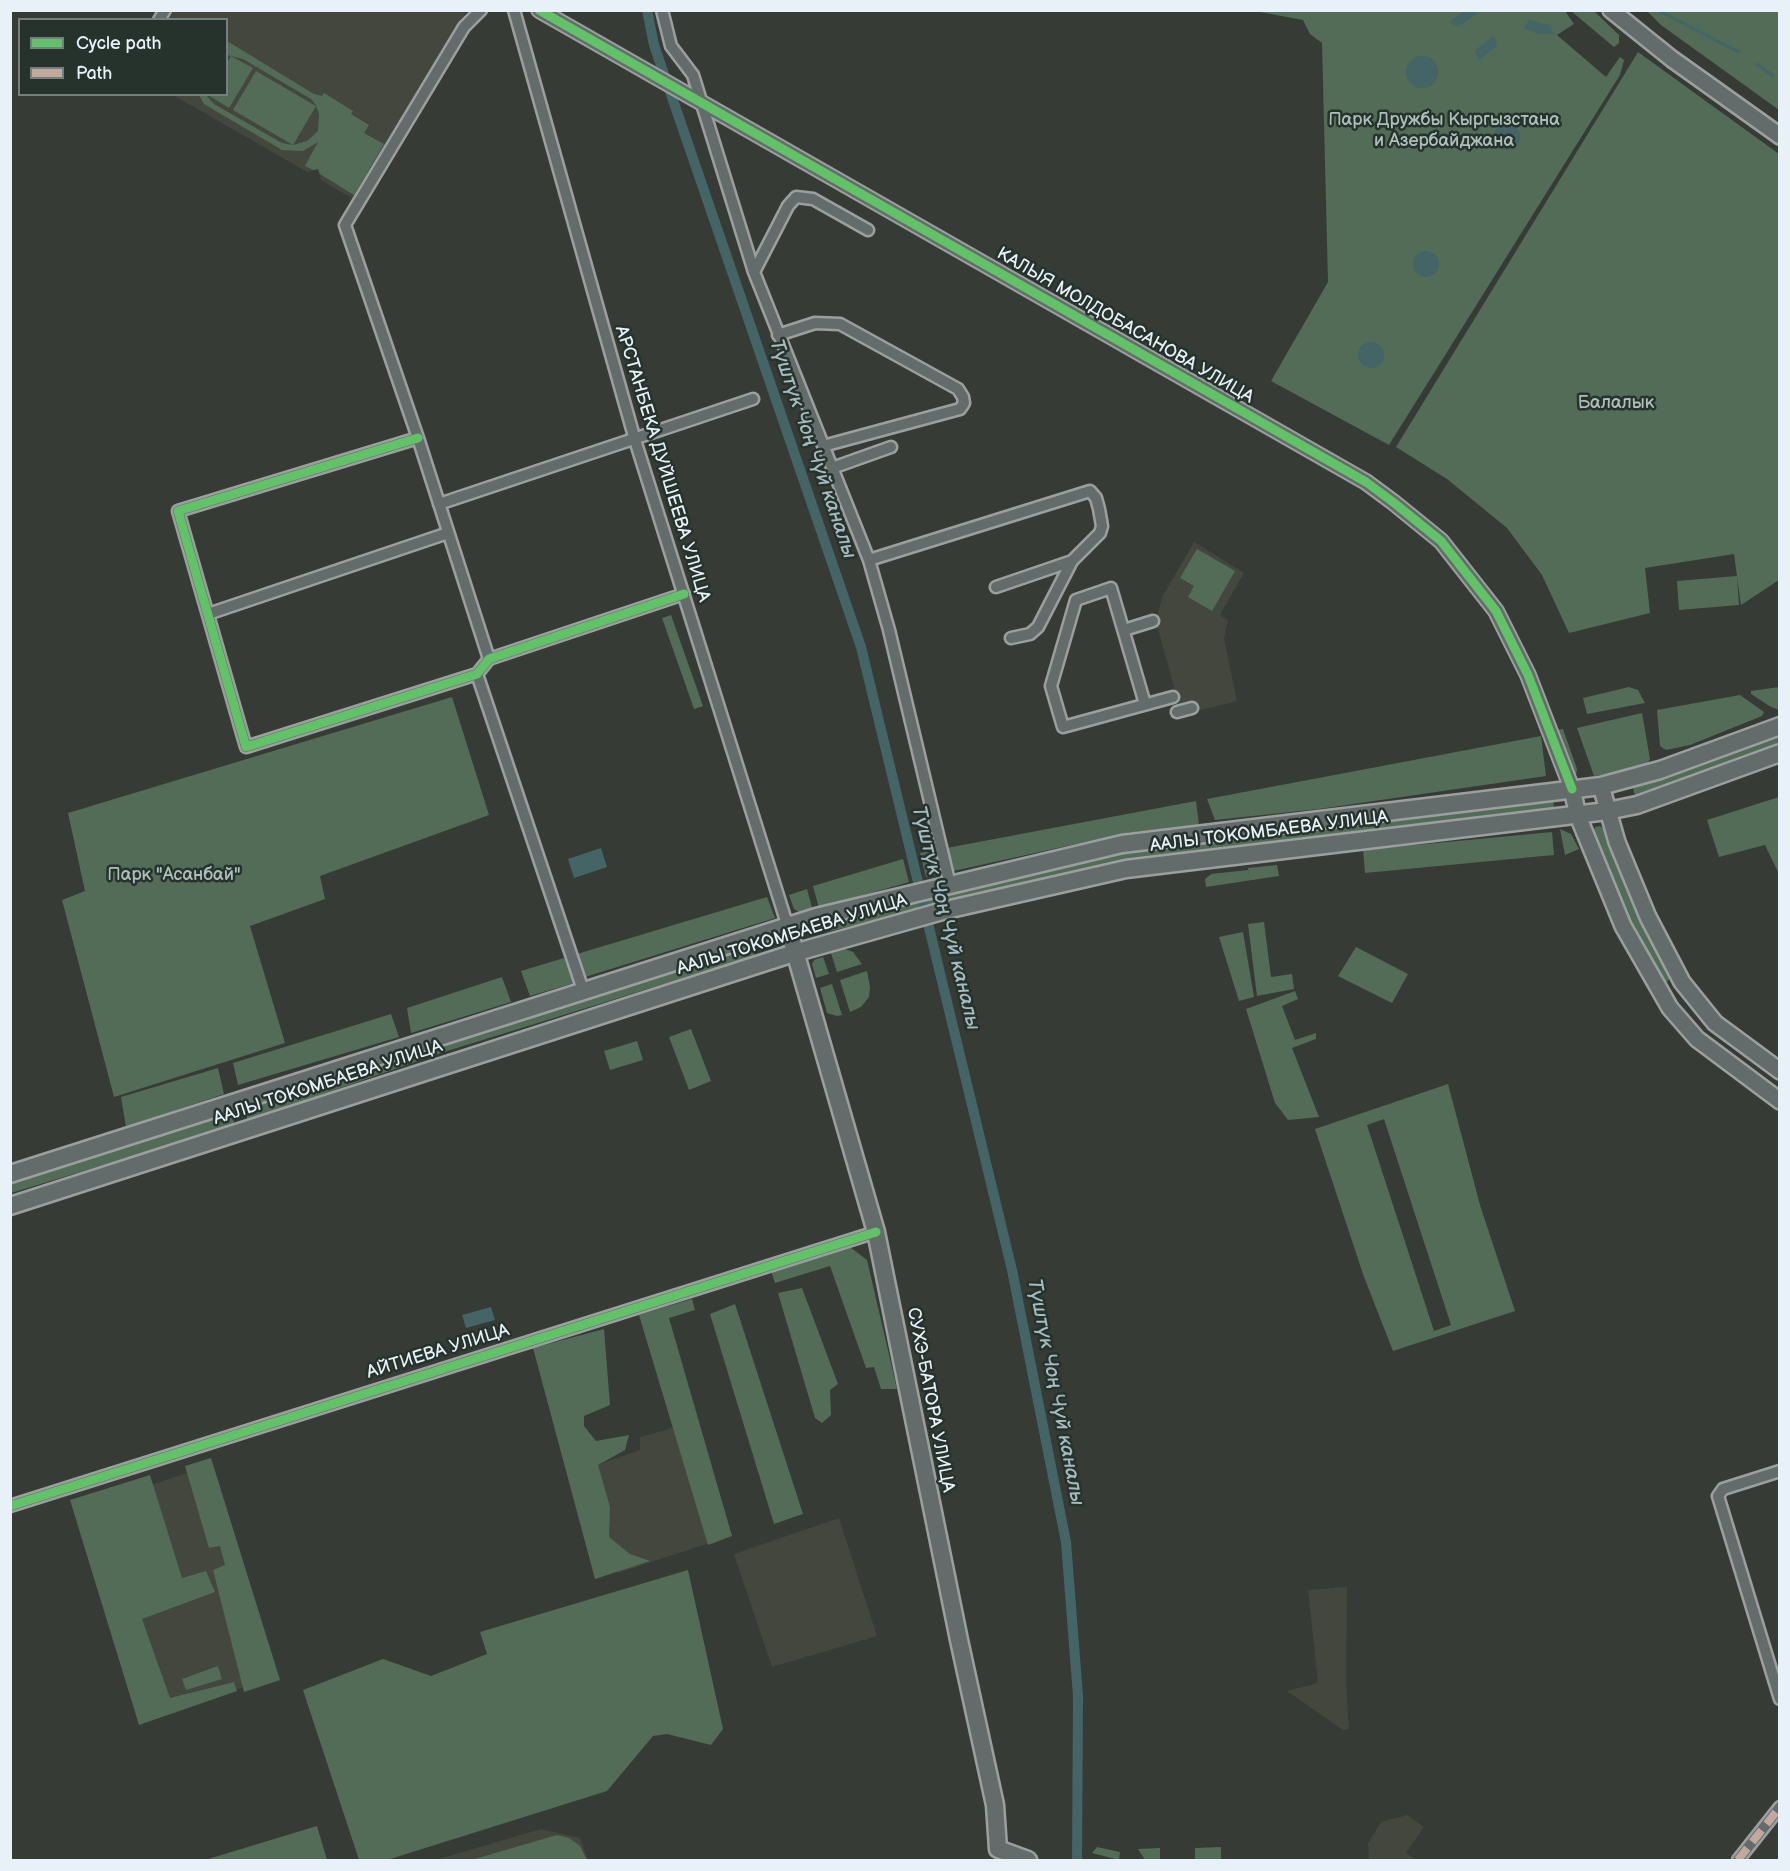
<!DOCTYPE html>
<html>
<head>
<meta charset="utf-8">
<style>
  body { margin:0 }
  #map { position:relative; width:1790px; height:1871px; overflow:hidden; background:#363b36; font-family:"Balsamiq Sans",sans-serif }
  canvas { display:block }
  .frame { position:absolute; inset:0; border:12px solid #e8f1f8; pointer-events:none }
  .legend { position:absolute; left:18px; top:18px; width:210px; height:78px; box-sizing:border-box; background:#26332d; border:2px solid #747f7e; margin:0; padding:8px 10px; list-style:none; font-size:18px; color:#e8f1f8 }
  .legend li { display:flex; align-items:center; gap:12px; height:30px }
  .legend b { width:30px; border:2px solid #747f7e }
</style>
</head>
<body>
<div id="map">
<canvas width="1790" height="1871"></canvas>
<div class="frame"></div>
<ul class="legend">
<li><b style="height:8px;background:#61c268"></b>Cycle path</li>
<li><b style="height:8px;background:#c3a89e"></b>Path</li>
</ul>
</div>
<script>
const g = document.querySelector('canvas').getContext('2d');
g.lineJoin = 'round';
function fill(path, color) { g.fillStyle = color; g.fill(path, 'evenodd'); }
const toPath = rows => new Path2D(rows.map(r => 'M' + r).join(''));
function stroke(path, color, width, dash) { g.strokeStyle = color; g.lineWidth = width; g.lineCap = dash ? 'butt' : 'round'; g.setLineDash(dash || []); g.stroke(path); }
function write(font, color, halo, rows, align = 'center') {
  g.font = font + ' "Balsamiq Sans",sans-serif'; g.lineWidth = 5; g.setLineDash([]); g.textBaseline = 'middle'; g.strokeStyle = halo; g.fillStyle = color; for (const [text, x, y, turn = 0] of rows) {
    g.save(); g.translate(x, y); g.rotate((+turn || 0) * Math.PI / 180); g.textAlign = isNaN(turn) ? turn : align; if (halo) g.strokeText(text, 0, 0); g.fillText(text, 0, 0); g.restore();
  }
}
fill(toPath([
  [174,10,466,11,355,200,321,180,318,169,307,172,173,95,226,94,226,20,169,20],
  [1194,542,1244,573,1220,615,1228,620,1224,638,1237,701,1182,715,1156,622,1162,597],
  [687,1424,721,1539,618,1573,588,1468,640,1450,640,1437],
  [204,1467,269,1679,173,1710,99,1503],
  [839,1518,877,1636,772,1667,734,1554],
  [1347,1587,1346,1681,1349,1729,1343,1730,1287,1691,1318,1683,1308,1590],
  [1407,1815,1424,1827,1406,1853,1417,1860,1369,1860,1368,1843,1381,1822],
  [541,1829,580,1838,588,1860,435,1860]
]), '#43473e');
fill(toPath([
  [1255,11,1565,11,1574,24,1557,35,1606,77,1620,57,1624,60,1620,75,1389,445,1271,381,1328,282,1322,43,1310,34,1303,20],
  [1571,11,1594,11,1619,35,1619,43,1614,47],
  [1647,11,1779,11,1779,110,1661,25],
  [227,41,314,94,322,96,324,93,353,111,351,114,369,125,364,133,384,144,354,195,320,174,318,169,313,170,305,166,318,142,303,151,282,150,204,104,199,95,206,95,214,104,282,143,293,145,233,110,256,71,316,106,293,145,307,141,318,131,319,114,316,105,311,99,243,59,227,55],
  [1638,52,1779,154,1779,580,1741,605,1737,577,1739,605,1679,610,1677,581,1737,576,1734,554,1645,568,1650,613,1569,633,1542,575,1507,528,1447,479,1396,447],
  [231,56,253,68,229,108,208,95,226,94,227,63],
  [1197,549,1235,571,1212,611,1188,597,1194,586,1180,578],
  [671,615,703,706,694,709,662,618],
  [1629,687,1638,690,1645,703,1587,714,1583,698],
  [1779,687,1779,710,1771,707,1751,694,1751,691],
  [1740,695,1764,712,1762,716,1690,745,1666,750,1660,746,1657,710],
  [452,697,489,815,320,876,325,899,250,926,285,1043,114,1097,62,900,85,891,68,813],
  [1642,713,1650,759,1648,763,1619,773,1594,776,1577,728],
  [1563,729,1577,769,1576,775,1570,774,1556,730],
  [1779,735,1779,743,1635,796,1633,788],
  [1541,736,1546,776,1319,809,1215,820,1207,799],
  [1779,797,1779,874,1765,845,1719,857,1707,820],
  [1553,800,1554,808,1124,861,826,932,824,925,1126,852],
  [1196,801,1199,825,1126,833,926,877,920,853],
  [1600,826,1604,829,1638,913,1671,977,1666,983,1662,982,1650,961,1628,917,1593,832,1595,827],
  [1560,829,1571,834,1579,849,1565,855],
  [1552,832,1554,855,1365,873,1363,850],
  [903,859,909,882,819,908,813,886],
  [1277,865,1279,876,1206,887,1205,879,1211,874,1248,870,1249,878,1248,868],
  [807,889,812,908,799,912,794,909,789,895],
  [767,897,775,918,585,977,577,954],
  [1264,922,1271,977,1292,974,1294,989,1257,996,1248,924],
  [1243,932,1254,997,1239,1001,1219,937],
  [756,943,758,946,754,955,738,961,444,1052,248,1120,243,1110,500,1021],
  [1356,947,1408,974,1392,1003,1338,976],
  [845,949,853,952,862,964,837,972,831,953],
  [823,957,829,974,816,978,812,964,814,960],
  [564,958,574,983,530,996,521,971],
  [867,971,870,987,869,997,861,1007,850,1012,840,980],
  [502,977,511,1002,411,1033,407,1008],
  [832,984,842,1015,837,1016,827,1013,820,988],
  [1295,991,1298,999,1282,1006,1295,1040,1316,1033,1316,1039,1292,1048,1319,1117,1288,1120,1275,1103,1246,1009],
  [391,1014,399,1037,238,1085,233,1063],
  [691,1029,711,1081,689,1090,669,1037],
  [637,1041,643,1060,610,1070,604,1051],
  [218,1068,224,1094,126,1127,121,1097],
  [1448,1084,1480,1205,1515,1311,1393,1351,1364,1277,1315,1129],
  [1384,1119,1451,1325,1434,1331,1367,1125],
  [231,1113,235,1125,11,1193,11,1182],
  [850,1247,867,1260,897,1389,881,1389,874,1367,866,1368,830,1266,775,1283,771,1271],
  [802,1288,838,1384,830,1390,831,1415,822,1423,815,1418,778,1293],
  [692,1299,695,1310,669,1318,732,1536,708,1545,639,1315],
  [735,1304,803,1514,774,1524,710,1314],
  [604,1329,610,1405,584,1416,584,1426,596,1441,629,1435,625,1450,598,1465,610,1507,609,1537,630,1554,650,1561,595,1579,533,1348],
  [211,1458,280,1680,244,1692,213,1570,225,1565,220,1546,209,1548,185,1466],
  [150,1475,182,1578,206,1571,215,1592,142,1619,170,1698,234,1682,237,1691,139,1725,70,1500],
  [688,1570,723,1729,711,1745,667,1734,653,1736,607,1791,387,1860,359,1860,303,1690,383,1659,431,1676,487,1654,480,1632],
  [218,1666,222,1679,186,1690,182,1679],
  [317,1826,327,1860,205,1860],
  [557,1835,569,1838,580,1846,587,1860,471,1860],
  [1097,1847,1120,1852,1119,1860,1092,1853],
  [1221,1847,1221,1860,1195,1860,1195,1848],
  [1160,1848,1160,1860,1145,1860,1138,1849]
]), '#526c58');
fill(toPath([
  [1464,11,1478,13,1458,27,1449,22],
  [1529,20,1550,25,1554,34,1538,34,1524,28],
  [1494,36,1497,46,1478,61,1475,50],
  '1406 72a16 16 0 1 1 32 0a16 16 0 1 1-32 0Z',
  '1494 137a13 13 0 1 1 26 0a13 13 0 1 1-26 0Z',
  '1413 264a13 13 0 1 1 26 0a13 13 0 1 1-26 0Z',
  '1358 355a13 13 0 1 1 26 0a13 13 0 1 1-26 0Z',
  [601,848,607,867,574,878,568,859],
  [491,1307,495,1320,466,1328,462,1315]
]), '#446466');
stroke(toPath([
  [1657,10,1739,52],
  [1757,64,1773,76]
]), '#446466', 3);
stroke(toPath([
  [647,10,654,45,861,647,1012,1270,1066,1542,1078,1696,1077,1860]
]), '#446466', 10);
const minor = toPath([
  [481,10,464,27,345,225,418,438,489,659],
  [514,10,635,440,787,924],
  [662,10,671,46,693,75,754,272,869,560,889,630,950,885],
  [159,20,165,10],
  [754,272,788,206,796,197,813,199,868,230],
  [778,335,815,323,840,324,958,389,963,397,964,403,960,409,823,446],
  [418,438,178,511,246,747,477,674,489,659,684,594],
  [832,468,891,447],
  [439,504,753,399],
  [869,560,1090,491,1096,498,1099,509,1102,526,1100,533,1072,561,1038,627,1030,634,1011,638],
  [996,587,1072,561],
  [208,614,448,533],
  [1124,630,1153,621],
  [477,674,583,990],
  [1145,704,1111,588,1076,600,1051,686,1063,727,1173,697],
  [1177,712,1192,708],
  [1780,1471,1723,1489,1718,1496,1780,1699],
  [10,1506,876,1232],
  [1738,1860,1780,1807]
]);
const tertiary = toPath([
  [539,10,1366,482,1393,502,1441,541,1496,611,1528,675,1572,789]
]);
const secondary = toPath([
  [1611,10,1672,59,1780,136],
  [1601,786,1617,842,1648,917,1682,982,1715,1023,1780,1071],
  [1572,789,1578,816,1623,926,1670,1008,1697,1039,1780,1101]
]);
const primary = toPath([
  [787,924,876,1232,959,1640,995,1805,998,1849,1028,1860],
  [10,1174,816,917,1122,844,1601,786,1660,770,1780,726],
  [10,1206,794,953,946,910,1126,869,1607,811,1637,805,1780,753]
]);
stroke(minor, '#9b9f9e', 15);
stroke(tertiary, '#9b9f9e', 18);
stroke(secondary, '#9b9f9e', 20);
stroke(primary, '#9b9f9e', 21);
stroke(minor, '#646b6b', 10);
stroke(tertiary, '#646b6b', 14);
stroke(secondary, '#646b6b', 15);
stroke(primary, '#646b6b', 16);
stroke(toPath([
  [1738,1860,1780,1807]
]), '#c3a89e', 8, [15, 8]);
stroke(toPath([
  [539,10,1366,482,1393,502,1441,541,1496,611,1528,675,1572,789],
  [418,438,178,511,246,747,477,674,489,659,684,594],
  [10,1506,876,1232]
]), '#61c268', 9);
write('18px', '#aebfba', '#26332d', [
  ["Парк Дружбы Кыргызстана",1444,120],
  ["и Азербайджана",1444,141],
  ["Балалык",1616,403],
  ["Парк \"Асанбай\"",174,875]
]);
write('18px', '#e8f1f8', '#26332d', [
  ["КАЛЫЯ МОЛДОБАСАНОВА УЛИЦА",1125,326,30],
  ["АРСТАНБЕКА ДУЙШЕЕВА УЛИЦА",662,464,73],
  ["ААЛЫ ТОКОМБАЕВА УЛИЦА",1269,832,-7],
  ["ААЛЫ ТОКОМБАЕВА УЛИЦА",792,935,-17],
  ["ААЛЫ ТОКОМБАЕВА УЛИЦА",328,1083,-18],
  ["АЙТИЕВА УЛИЦА",438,1352,-17],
  ["СУХЭ-БАТОРА УЛИЦА",930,1400,79]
]);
write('italic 20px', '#a7bac0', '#26332d', [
  ["Түштүк Чоң Чүй каналы",812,449,71],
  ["Түштүк Чоң Чүй каналы",945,918,76],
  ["Түштүк Чоң Чүй каналы",1055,1392,79]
]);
</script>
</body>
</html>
